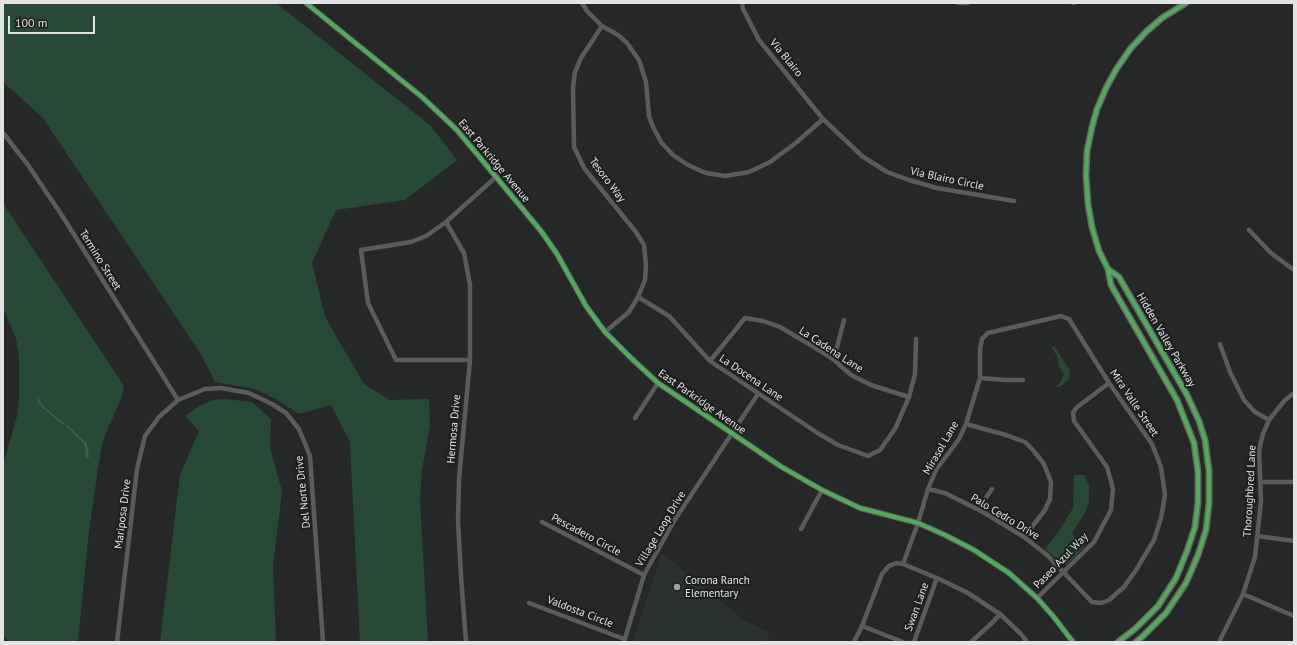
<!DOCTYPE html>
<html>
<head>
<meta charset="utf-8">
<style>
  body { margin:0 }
  #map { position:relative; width:1297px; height:645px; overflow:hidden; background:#262827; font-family:"PT Sans",sans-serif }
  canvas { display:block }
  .frame { position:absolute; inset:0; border:4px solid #e2e4e3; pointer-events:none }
  .scale { position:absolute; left:8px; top:16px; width:87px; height:18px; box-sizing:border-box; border:2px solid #e2e4e3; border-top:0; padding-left:5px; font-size:12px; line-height:14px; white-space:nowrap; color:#e2e4e3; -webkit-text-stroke:3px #1c1f1d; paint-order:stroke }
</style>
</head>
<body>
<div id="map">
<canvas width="1297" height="645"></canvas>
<div class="frame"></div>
<div class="scale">100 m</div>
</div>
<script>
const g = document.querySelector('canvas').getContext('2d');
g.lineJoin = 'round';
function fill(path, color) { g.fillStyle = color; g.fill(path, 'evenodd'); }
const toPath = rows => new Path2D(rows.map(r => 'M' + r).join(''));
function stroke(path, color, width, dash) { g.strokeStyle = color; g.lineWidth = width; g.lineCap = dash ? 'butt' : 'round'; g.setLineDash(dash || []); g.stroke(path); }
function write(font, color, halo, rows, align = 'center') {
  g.font = font + ' "PT Sans",sans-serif'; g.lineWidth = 4; g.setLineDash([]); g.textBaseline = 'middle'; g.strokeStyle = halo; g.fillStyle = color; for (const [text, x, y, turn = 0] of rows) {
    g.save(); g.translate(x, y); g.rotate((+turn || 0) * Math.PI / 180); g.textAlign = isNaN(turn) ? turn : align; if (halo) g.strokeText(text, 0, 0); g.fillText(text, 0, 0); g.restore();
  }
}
fill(toPath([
  [662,553,745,621,770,632,766,642,633,642]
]), '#29322c');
fill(toPath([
  [3,3,276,3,430,125,457,160,405,200,336,210,312,263,325,317,364,384,390,400,429,399,430,426,422,470,420,501,428,642,360,642,350,442,331,405,299,414,276,399,255,389,215,382,202,356,43,118,3,82],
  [3,203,124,386,121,399,103,440,98,468,89,531,78,642,8,642,3,635,3,465,17,416,19,399,19,358,16,338,3,309],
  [1051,346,1055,347,1070,371,1069,379,1060,387,1056,387,1061,381,1064,374,1059,367,1057,356],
  [225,399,252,402,271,419,270,448,282,491,273,567,276,642,160,642,180,475,199,431,185,416,199,406,213,400],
  [1074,475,1084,475,1089,485,1089,501,1085,513,1072,533,1084,547,1068,564,1064,565,1045,549,1061,528,1073,508]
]), '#284936');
fill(toPath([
  [38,395,40,402,44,407,65,424,63,425,61,423,41,406,38,402],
  [67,425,87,444,89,458,86,457,85,446,83,442,76,436,70,429,66,427]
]), '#32684a');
stroke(toPath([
  [582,3,587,11,602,26,618,35,627,43,639,60,646,82,649,116,653,127,661,142,673,155,688,165,706,173,725,176,749,172,770,162,797,142,823,119],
  [742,3,743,9,759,40,823,119,862,156,887,172,909,180,937,188,1014,201],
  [958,3,968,3],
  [1073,3,1074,3],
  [602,26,581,58,575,72,573,88,574,147,584,168,636,232,644,245,646,265,645,280,638,297,629,312,605,332],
  [3,133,28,165,63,217,178,400],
  [446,222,464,253,470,285,470,360,459,479,458,521,461,576,466,642],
  [1249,230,1271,253,1294,270],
  [638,297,669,316,710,361,816,432,838,445,868,456,880,450,895,429,909,397,915,374,916,339],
  [1220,344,1230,372,1244,400,1255,412,1269,420],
  [833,359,837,347,844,320],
  [470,360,396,360,368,303,361,250,411,242,426,236,446,222,497,176],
  [710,361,745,318,763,321,780,327,814,347,833,359,851,375,871,385,909,397],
  [980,378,1006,380,1023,380],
  [635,418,658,383],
  [966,424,1006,435,1025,442,1033,450,1044,464,1051,482,1050,499,1045,510,1024,537],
  [1261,482,1294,482],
  [983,512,985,499,992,489],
  [542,522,644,575],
  [801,529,822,490],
  [1258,536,1294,541],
  [903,564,918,523,928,489,936,470,959,439,966,424,980,378,980,349,982,339,988,333,1061,316,1069,319,1109,383,1152,444,1161,467,1165,495,1161,518,1154,540,1136,570,1124,587,1109,600,1101,603,1092,602,1047,555,1024,537,983,512,945,493,928,489],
  [1243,594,1294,616],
  [1037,598,1094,542,1111,510,1113,489,1107,467,1074,421,1073,413,1076,408,1109,383],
  [529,603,624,639],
  [862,626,903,642],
  [117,642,137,469,145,436,159,417,178,400,205,389,221,388,249,393,272,404,286,413,299,429,310,456,323,642],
  [624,642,644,575,674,521,758,394],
  [854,642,862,626,882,574,889,566,896,563,903,564,937,578,968,593,1000,614,1021,634,1027,642],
  [914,642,937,578],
  [971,642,992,623,1000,614],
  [1219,642,1243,594,1255,557,1261,501,1259,450,1263,434,1269,420,1285,400,1294,393]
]), '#5b5b5b', 4.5);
stroke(toPath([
  [306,3,422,97,457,130,541,231,557,254,586,306,605,332,631,358,658,383,780,466,822,490,860,508,918,523,945,535,974,550,1009,573,1037,598,1053,616,1073,642]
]), '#5e5e5e', 6);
stroke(toPath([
  [1108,269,1119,277,1187,395,1199,421,1205,440,1209,471,1209,503,1206,530,1198,555,1186,583,1166,613,1143,636,1136,642],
  [1118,642,1136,628,1158,606,1176,578,1187,551,1195,527,1198,502,1198,472,1194,443,1177,400,1111,285,1108,269,1099,251,1092,227,1088,204,1086,175,1087,151,1092,127,1097,109,1106,88,1117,68,1131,48,1147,31,1162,18,1186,3]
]), '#656665', 7);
stroke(toPath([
  [306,3,422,97,457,130,541,231,557,254,586,306,605,332,631,358,658,383,780,466,822,490,860,508,918,523,945,535,974,550,1009,573,1037,598,1053,616,1073,642],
  [1108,269,1119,277,1187,395,1199,421,1205,440,1209,471,1209,503,1206,530,1198,555,1186,583,1166,613,1143,636,1136,642],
  [1118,642,1136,628,1158,606,1176,578,1187,551,1195,527,1198,502,1198,472,1194,443,1177,400,1111,285,1108,269,1099,251,1092,227,1088,204,1086,175,1087,151,1092,127,1097,109,1106,88,1117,68,1131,48,1147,31,1162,18,1186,3]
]), '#51ab58', 4);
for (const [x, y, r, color] of [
  [677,587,4,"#a0a2a1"]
]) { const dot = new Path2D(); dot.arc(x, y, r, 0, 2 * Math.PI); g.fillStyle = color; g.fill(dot); stroke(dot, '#1c1f1d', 1.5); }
write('11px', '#e2e4e3', '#1c1f1d', [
  ["Via Blairo",786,58,51],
  ["East Parkridge Avenue",494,161,50],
  ["Via Blairo Circle",947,179,12],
  ["Tesoro Way",607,180,53],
  ["Termino Street",100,260,58],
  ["Hidden Valley Parkway",1166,340,60],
  ["La Cadena Lane",831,350,33],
  ["La Docena Lane",751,378,34],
  ["East Parkridge Avenue",702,402,35],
  ["Mira Valle Street",1134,403,56],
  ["Hermosa Drive",454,429,-85],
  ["Mirasol Lane",941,448,-60],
  ["Thoroughbred Lane",1250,491,-87],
  ["Del Norte Drive",303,492,-96],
  ["Mariposa Drive",123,514,-83],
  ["Palo Cedro Drive",1005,517,31],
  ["Village Loop Drive",661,529,-59],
  ["Pescadero Circle",586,535,28],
  ["Paseo Azul Way",1061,561,-46],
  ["Swan Lane",917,607,-70],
  ["Valdosta Circle",580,612,21]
]);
write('11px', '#e2e4e3', '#1c1f1d', [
  ["Corona Ranch",685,581],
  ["Elementary",685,594]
], 'left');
</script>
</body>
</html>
